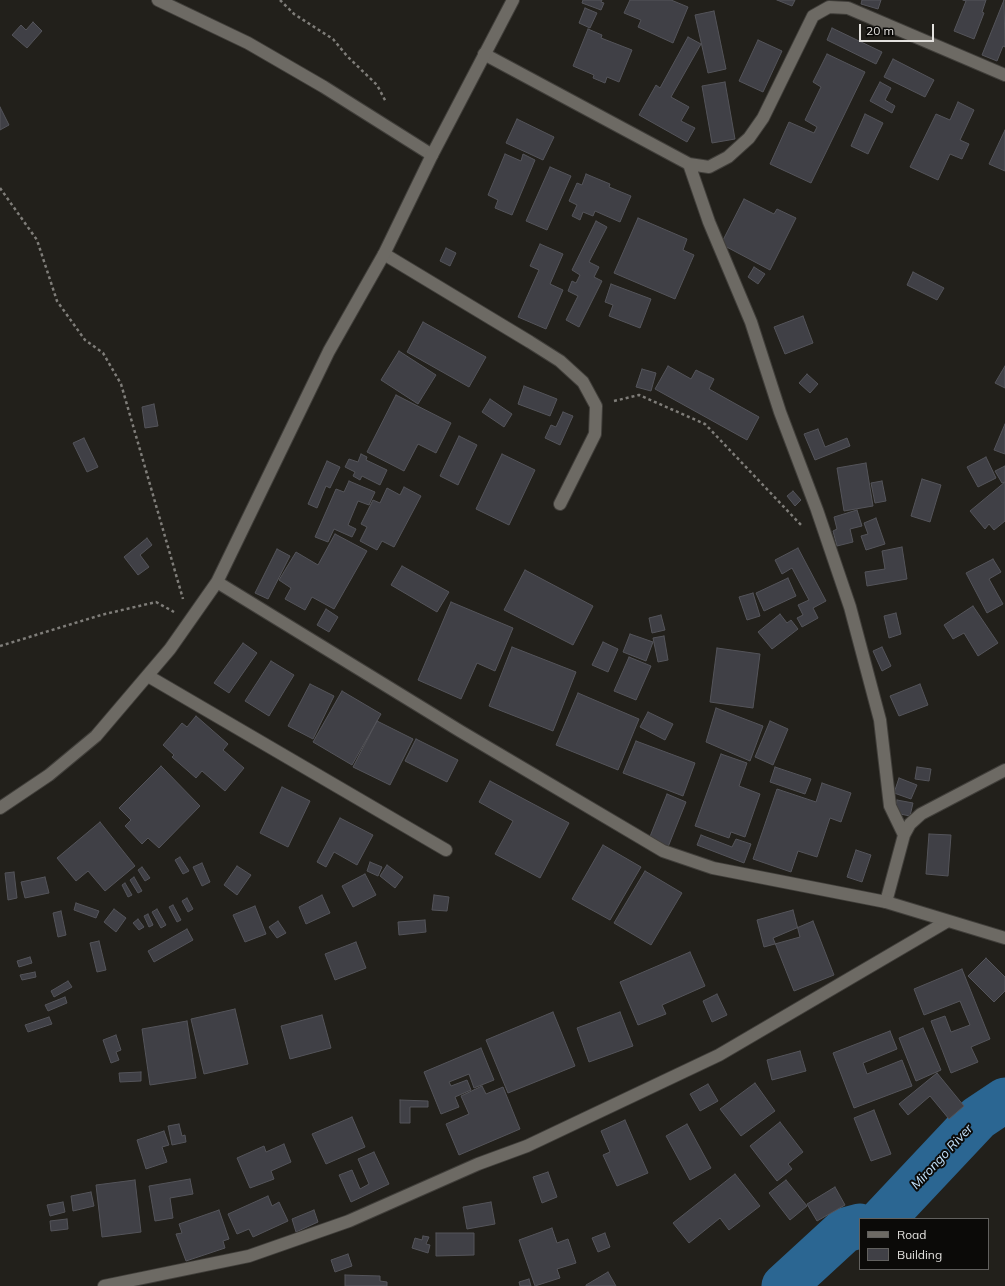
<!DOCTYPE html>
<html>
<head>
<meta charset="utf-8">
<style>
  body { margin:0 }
  #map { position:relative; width:1005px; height:1286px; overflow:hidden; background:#22201b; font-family:Mulish,sans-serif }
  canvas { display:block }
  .legend { position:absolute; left:859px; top:1218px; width:130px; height:52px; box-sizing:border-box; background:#0b0a08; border:1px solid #61605e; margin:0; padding:5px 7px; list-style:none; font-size:12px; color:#e3e1de }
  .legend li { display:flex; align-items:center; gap:8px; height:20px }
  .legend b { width:20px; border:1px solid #61605e }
  .scale { position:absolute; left:859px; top:24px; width:75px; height:18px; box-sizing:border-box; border:2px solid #e3e1de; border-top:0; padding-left:5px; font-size:12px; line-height:14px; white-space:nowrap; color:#e3e1de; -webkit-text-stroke:3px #0b0a08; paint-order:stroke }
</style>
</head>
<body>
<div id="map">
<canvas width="1005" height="1286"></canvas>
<ul class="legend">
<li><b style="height:5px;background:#6d6a64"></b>Road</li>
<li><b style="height:11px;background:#404046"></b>Building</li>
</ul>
<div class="scale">20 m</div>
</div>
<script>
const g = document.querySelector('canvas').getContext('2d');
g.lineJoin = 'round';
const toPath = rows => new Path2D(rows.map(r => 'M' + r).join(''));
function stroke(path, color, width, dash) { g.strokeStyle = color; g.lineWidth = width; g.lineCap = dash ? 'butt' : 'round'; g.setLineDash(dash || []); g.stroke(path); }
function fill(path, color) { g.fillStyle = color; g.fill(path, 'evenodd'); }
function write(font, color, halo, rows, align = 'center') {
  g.font = font + ' Mulish,sans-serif'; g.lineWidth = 4; g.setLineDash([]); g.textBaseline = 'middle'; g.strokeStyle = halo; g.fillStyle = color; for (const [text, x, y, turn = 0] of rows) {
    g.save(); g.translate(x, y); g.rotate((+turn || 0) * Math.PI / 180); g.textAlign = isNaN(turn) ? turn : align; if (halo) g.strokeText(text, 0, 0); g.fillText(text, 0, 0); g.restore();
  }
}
stroke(toPath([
  [883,1219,978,1118,1005,1100],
  [784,1286,845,1230,860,1226]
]), '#2b6692', 45);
const building = toPath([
  [583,0,602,0,601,2,604,3,601,10,582,3,583,0],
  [630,0,671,0,688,7,673,43,638,27,641,20,624,13,630,0],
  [777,0,795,0,792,6,777,0],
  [862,0,881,0,878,9,861,4,862,0],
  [963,0,986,0,982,12,984,13,974,39,954,31,966,1,963,0],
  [1004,0,1005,47,1003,46,997,61,982,55,1004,0],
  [585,8,597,13,590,28,579,23,585,8],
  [714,11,726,69,708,73,695,15,714,11],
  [33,22,42,31,27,48,12,35,21,25,26,30,33,22],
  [832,28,882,52,876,64,827,40,832,28],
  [588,29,602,35,601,38,632,50,619,82,607,77,605,83,593,78,594,75,573,66,588,29],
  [688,37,701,44,671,97,689,107,681,121,695,128,687,142,639,115,656,85,660,88,688,37],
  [758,40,782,51,763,92,739,81,758,40],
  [827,54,865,72,811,183,770,164,789,122,814,133,817,127,805,120,821,87,813,82,827,54],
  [893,59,934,80,925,97,884,77,893,59],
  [725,82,735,139,712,143,702,86,725,82],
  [880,82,891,88,885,100,895,106,892,113,870,101,880,82],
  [958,102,974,110,960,140,969,144,962,159,950,154,938,180,910,167,936,114,950,120,958,102],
  [0,107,9,125,0,130,0,107],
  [865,114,883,123,868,154,851,146,865,114],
  [517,119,554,137,543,160,506,143,517,119],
  [1005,130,1005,171,989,164,1005,130],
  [505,154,521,161,523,154,535,160,512,215,495,208,498,200,488,195,505,154],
  [550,167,571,176,547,230,526,221,550,167],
  [586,174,610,184,609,187,631,196,620,222,595,211,593,216,583,212,580,220,572,216,577,205,569,201,577,183,582,185,586,174],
  [744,199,774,214,777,209,796,218,770,270,721,244,744,199],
  [638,218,687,239,683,250,694,255,675,299,614,273,638,218],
  [596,221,607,227,589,262,599,267,594,277,602,281,579,327,566,320,578,296,568,291,572,281,576,283,580,275,572,270,596,221],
  [540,244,563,254,550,284,563,290,546,329,518,317,539,270,530,266,540,244],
  [446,248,456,253,450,266,440,261,446,248],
  [754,267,765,274,758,284,748,277,754,267],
  [913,272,944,288,937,300,907,285,913,272],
  [611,284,651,299,640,328,609,316,613,305,605,302,611,284],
  [803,316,813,343,785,354,774,327,803,316],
  [423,322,486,357,469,387,407,352,423,322],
  [399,351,436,375,418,404,381,380,399,351],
  [668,366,691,379,696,370,714,379,709,389,759,417,747,440,655,389,668,366],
  [1005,366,1005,388,995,383,1005,366],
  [642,369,656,373,651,391,636,387,642,369],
  [807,374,818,384,810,393,799,383,807,374],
  [524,386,557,399,550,416,518,404,524,386],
  [396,395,451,423,436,453,418,444,404,471,367,452,396,395],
  [490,399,512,414,504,427,482,412,490,399],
  [154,404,158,426,145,428,142,407,154,404],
  [563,412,573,416,560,445,545,438,551,425,556,427,563,412],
  [1005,424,1005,454,994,450,1005,424],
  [818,429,825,447,847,438,850,446,815,460,804,434,818,429],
  [459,436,477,445,458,485,440,476,459,436],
  [84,438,98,467,87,472,73,443,84,438],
  [361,454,367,457,366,460,387,470,380,485,362,476,360,480,353,476,355,472,345,467,349,459,358,462,361,454],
  [502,454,535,470,509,525,476,509,502,454],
  [986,457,996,478,978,487,967,467,986,457],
  [327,461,340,467,330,488,326,486,317,508,308,504,327,461],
  [866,463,873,506,844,511,837,468,866,463],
  [1005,466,1005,482,1002,483,995,471,1005,466],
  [922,479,941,485,930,522,911,516,922,479],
  [349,481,375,492,369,505,358,501,348,525,356,529,352,537,334,529,328,542,315,537,336,489,344,492,349,481],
  [882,481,886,501,875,503,871,483,882,481],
  [1005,482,1005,521,994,530,989,524,985,529,970,511,1005,482],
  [404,487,421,496,394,547,382,541,377,550,360,541,367,527,361,524,373,500,380,503,387,488,400,495,404,487],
  [793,491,801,500,795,506,787,496,793,491],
  [857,510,862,526,850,529,853,542,837,546,833,531,837,529,834,517,857,510],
  [876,518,885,544,866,550,861,536,868,534,864,523,876,518],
  [335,534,367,551,334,609,312,597,305,610,285,599,291,588,279,580,296,552,318,565,335,534],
  [147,538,152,545,140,555,149,567,138,575,124,557,147,538],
  [902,547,907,579,867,586,865,572,885,569,882,551,902,547],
  [798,548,826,601,813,608,818,618,802,627,797,618,803,615,798,605,809,600,792,568,782,574,775,560,798,548],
  [277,549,290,556,268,599,255,593,277,549],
  [993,559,1001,572,989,579,1003,604,987,613,966,573,993,559],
  [402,566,449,592,437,612,391,585,402,566],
  [525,570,593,606,573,645,504,610,525,570],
  [788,578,796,596,764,611,756,593,788,578],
  [753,593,760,616,747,620,739,597,753,593],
  [451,602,513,628,495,671,477,663,461,699,418,680,451,602],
  [973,606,998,643,978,656,964,633,953,639,944,625,973,606],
  [326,609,338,617,329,632,317,625,326,609],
  [896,613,901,634,889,638,884,616,896,613],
  [780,614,787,623,791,620,798,629,772,649,758,632,780,614],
  [661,615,665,630,652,633,649,618,661,615],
  [630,634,653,642,646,661,623,652,630,634],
  [664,636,668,660,658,662,653,638,664,636],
  [603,642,618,649,608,672,592,665,603,642],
  [243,643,257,653,229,693,214,683,243,643],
  [512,647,576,672,553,731,489,706,512,647],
  [882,647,891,666,882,671,873,651,882,647],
  [717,648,760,654,753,708,710,702,717,648],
  [629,657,651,666,636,700,614,691,629,657],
  [271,661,294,675,269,716,245,701,271,661],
  [310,684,334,696,313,739,288,726,310,684],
  [920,684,928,705,899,716,890,696,920,684],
  [342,691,381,714,352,765,313,742,342,691],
  [578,693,639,719,618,770,556,745,578,693],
  [716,708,763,726,750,761,706,742,716,708],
  [648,712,673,724,665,740,640,727,648,712],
  [196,716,228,744,223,750,244,768,225,791,202,771,196,778,172,757,174,755,163,745,182,723,187,727,196,716],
  [377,721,413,739,390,785,353,767,377,721],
  [770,721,788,729,773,765,755,757,770,721],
  [416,739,458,760,447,782,405,761,416,739],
  [636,741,695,763,683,796,623,773,636,741],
  [721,754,747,763,739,786,760,794,745,837,731,832,729,838,695,826,721,754],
  [161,766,200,806,159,848,148,838,142,844,125,826,131,820,119,808,161,766],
  [775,767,811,779,805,794,770,782,775,767],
  [917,767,931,769,929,781,915,779,917,767],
  [899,778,917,785,911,799,894,793,899,778],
  [490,781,569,823,540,878,495,854,513,821,479,802,490,781],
  [822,783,851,793,841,822,830,818,817,857,798,851,791,872,753,859,777,789,816,802,822,783],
  [282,787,310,801,288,847,260,833,282,787],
  [667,794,686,802,668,847,649,839,667,794],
  [897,800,913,803,910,816,895,813,897,800],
  [340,818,373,835,357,865,334,852,326,867,317,862,340,818],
  [100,822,135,866,105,891,88,871,76,881,57,858,100,822],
  [929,834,951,835,948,876,926,874,929,834],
  [701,835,732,847,736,839,751,844,744,863,697,845,701,835],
  [603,845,641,867,610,920,572,899,603,845],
  [856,850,871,855,862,882,847,877,856,850],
  [180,857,189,871,183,874,175,860,180,857],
  [370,862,382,867,378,876,367,871,370,862],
  [202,863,210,882,202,886,193,867,202,863],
  [387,865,403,877,395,888,380,876,387,865],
  [237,866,251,875,237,895,224,885,237,866],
  [142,867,150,878,145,881,138,870,142,867],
  [645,871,682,893,651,945,614,923,645,871],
  [14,872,17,898,8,900,5,873,14,872],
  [365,874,376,895,353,907,342,886,365,874],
  [45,877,49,893,25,898,21,882,45,877],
  [134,877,142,891,138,893,130,880,134,877],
  [125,883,132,895,128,897,122,885,125,883],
  [322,895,330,913,306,924,299,907,322,895],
  [434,895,449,897,447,911,432,910,434,895],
  [187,898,193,909,188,912,182,901,187,898],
  [76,903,99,911,96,918,74,910,76,903],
  [173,905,181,920,177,922,169,907,173,905],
  [255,906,266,934,245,942,233,915,255,906],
  [114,909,126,918,116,932,104,922,114,909],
  [157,909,166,925,161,928,152,912,157,909],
  [793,910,800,937,764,947,757,920,793,910],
  [61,911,66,935,58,937,53,913,61,911],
  [148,914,153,925,149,927,144,916,148,914],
  [138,919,144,927,139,930,133,923,138,919],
  [425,920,426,932,399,935,398,922,425,920],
  [278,921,286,933,277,938,269,927,278,921],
  [813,921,834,975,794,991,773,938,813,921],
  [187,929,193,940,154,962,148,951,187,929],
  [99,941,106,970,97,972,90,943,99,941],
  [356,942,366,968,335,980,325,954,356,942],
  [690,952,705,986,662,1005,666,1014,638,1025,620,982,690,952],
  [30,957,32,963,19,967,17,961,30,957],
  [986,958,1005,977,1005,991,994,1002,968,976,986,958],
  [962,969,990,1039,971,1047,978,1062,951,1073,931,1021,945,1016,951,1032,970,1025,960,1001,924,1015,914,989,962,969],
  [35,972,36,977,22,980,20,975,35,972],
  [68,981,72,987,54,997,51,991,68,981],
  [717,994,727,1015,712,1022,703,1001,717,994],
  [65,997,67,1003,48,1011,45,1005,65,997],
  [235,1009,248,1064,204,1074,191,1019,235,1009],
  [553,1012,575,1066,508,1093,486,1040,553,1012],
  [620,1012,633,1046,589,1062,577,1028,620,1012],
  [322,1015,331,1048,290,1059,281,1026,322,1015],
  [49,1017,52,1024,28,1032,25,1025,49,1017],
  [187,1021,196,1078,150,1085,142,1029,187,1021],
  [923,1028,941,1070,916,1081,899,1038,923,1028],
  [890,1031,897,1049,863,1063,867,1074,902,1060,912,1086,854,1108,833,1053,890,1031],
  [116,1035,121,1050,116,1052,119,1060,111,1063,103,1040,116,1035],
  [481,1048,494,1080,474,1088,469,1074,449,1082,451,1086,467,1080,471,1090,455,1097,459,1107,441,1114,424,1072,481,1048],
  [800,1051,806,1071,772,1080,767,1060,800,1051],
  [141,1072,141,1081,120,1082,119,1073,141,1072],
  [937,1073,964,1106,949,1119,930,1096,908,1115,899,1104,937,1073],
  [755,1083,775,1111,741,1136,720,1109,755,1083],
  [708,1084,718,1101,700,1111,690,1094,708,1084],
  [482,1086,486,1094,503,1087,520,1129,459,1155,446,1124,469,1114,461,1096,482,1086],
  [400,1100,428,1101,428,1107,410,1107,410,1123,400,1123,400,1100],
  [874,1110,891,1154,871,1161,854,1118,874,1110],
  [352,1117,365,1147,326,1164,312,1134,352,1117],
  [625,1120,648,1173,617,1186,603,1155,610,1152,601,1131,625,1120],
  [780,1122,803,1152,788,1164,792,1169,777,1181,750,1146,780,1122],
  [179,1124,182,1136,185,1135,186,1142,172,1145,168,1126,179,1124],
  [687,1124,711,1168,690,1180,666,1136,687,1124],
  [164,1131,169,1145,162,1147,167,1162,146,1169,137,1140,164,1131],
  [284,1144,291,1162,271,1171,274,1179,250,1188,237,1158,264,1146,266,1152,284,1144],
  [374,1152,389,1184,351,1202,339,1175,352,1170,360,1189,369,1184,358,1159,374,1152],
  [548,1172,557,1197,542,1203,533,1177,548,1172],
  [735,1174,760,1206,729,1230,720,1218,689,1243,673,1223,735,1174],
  [190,1179,193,1194,170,1198,173,1218,155,1221,149,1186,190,1179],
  [135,1180,141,1232,102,1237,96,1185,135,1180],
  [786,1180,807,1206,790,1220,769,1193,786,1180],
  [835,1187,845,1205,817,1221,807,1204,835,1187],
  [91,1192,94,1206,73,1211,71,1196,91,1192],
  [268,1196,272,1206,279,1202,288,1221,253,1237,249,1229,237,1234,228,1214,268,1196],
  [63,1202,65,1212,50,1216,47,1205,63,1202],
  [491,1202,495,1224,467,1229,463,1207,491,1202],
  [219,1210,229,1239,223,1241,225,1248,186,1261,176,1234,182,1233,179,1224,219,1210],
  [314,1210,318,1222,296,1232,292,1219,314,1210],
  [67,1219,68,1229,51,1231,50,1221,67,1219],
  [552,1228,557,1243,568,1239,576,1263,557,1269,560,1278,535,1286,519,1240,552,1228],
  [436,1233,474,1233,474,1255,436,1256,436,1233],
  [605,1233,610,1247,598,1252,592,1238,605,1233],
  [423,1236,429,1237,426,1244,430,1245,428,1253,412,1248,415,1238,422,1240,423,1236],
  [348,1254,352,1266,335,1272,331,1260,348,1254],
  [608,1272,616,1286,586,1286,586,1285,608,1272],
  [345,1275,380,1276,380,1281,387,1282,387,1286,345,1286,345,1275],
  [529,1279,531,1286,520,1286,519,1282,529,1279]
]);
fill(building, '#404046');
stroke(building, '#54545a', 1);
const lane = toPath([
  [148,676,446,850]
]);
const street = toPath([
  [158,0,248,43,324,87,432,155],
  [484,54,689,164,709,167,728,157,749,138,763,118,813,16,829,7,848,8,1005,75],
  [689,164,709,222,751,322,780,412,817,510,850,607,880,720,890,806,904,835],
  [384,254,530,342,560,361,583,382,596,406,595,434,560,504],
  [886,902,904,835,910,824,921,814,1005,770],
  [104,1286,249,1256,349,1221,478,1164,527,1146,719,1055,946,922]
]);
const secondary = toPath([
  [217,582,460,731,663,851,713,868,886,902,1005,938],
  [0,808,49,775,96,736,170,649,217,582,329,351,384,254,432,155,513,0]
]);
stroke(lane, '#403e3a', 14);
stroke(street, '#403e3a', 14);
stroke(secondary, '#403e3a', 14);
stroke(toPath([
  [280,0,294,14,333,39,347,56,377,85,386,102],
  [0,188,37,240,57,301,85,340,103,353,121,384,183,599],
  [614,401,639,395,705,424,802,526],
  [0,646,101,615,156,602,174,612]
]), '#7f7d79', 2.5, [3, 3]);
stroke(lane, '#6d6a64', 12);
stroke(street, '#6d6a64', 12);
stroke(secondary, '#6d6a64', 12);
write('italic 13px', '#c1e0fa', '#0b0a08', [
  ["Mirongo River",942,1157,-47]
]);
</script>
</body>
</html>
